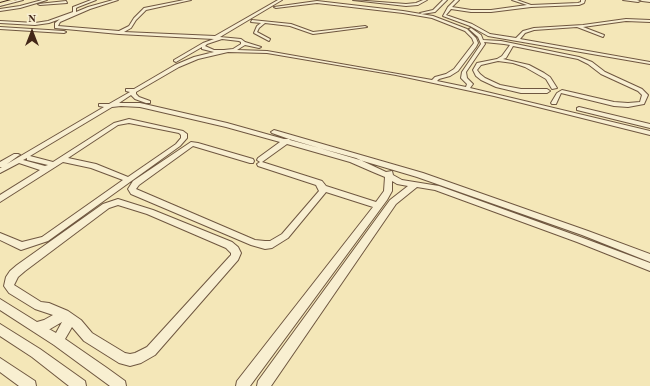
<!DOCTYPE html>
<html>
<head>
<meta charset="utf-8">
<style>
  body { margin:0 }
  #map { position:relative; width:650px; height:386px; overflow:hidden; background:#f4e7b8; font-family:"Old Standard TT",serif }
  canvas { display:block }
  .north { position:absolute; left:12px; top:12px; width:40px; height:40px; -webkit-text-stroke:3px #f8efd1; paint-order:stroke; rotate:0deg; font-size:11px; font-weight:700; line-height:16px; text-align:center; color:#432718 }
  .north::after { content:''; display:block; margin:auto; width:14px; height:18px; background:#432718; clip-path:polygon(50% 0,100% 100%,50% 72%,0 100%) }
</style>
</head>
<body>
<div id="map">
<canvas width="650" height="386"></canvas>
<div class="north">N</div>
</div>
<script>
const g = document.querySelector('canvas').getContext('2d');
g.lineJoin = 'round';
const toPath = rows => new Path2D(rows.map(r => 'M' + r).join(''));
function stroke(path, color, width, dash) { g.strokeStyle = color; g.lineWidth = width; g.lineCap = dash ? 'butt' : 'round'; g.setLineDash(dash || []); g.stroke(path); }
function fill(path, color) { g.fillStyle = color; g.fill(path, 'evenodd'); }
const minor = toPath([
  [17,0,23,0,0,6,0,4,17,0],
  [42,0,47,0,20,8,0,11,0,9,20,6,42,0],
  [91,0,96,0,78,7,76,8,76,12,88,7,113,0,118,0,90,9,60,22,58,26,119,31,129,26,134,18,144,8,184,0,191,0,146,10,136,20,131,28,124,32,215,36,278,0,282,0,220,37,241,39,245,42,261,47,259,48,245,45,237,50,267,51,432,80,435,77,446,74,454,69,474,43,472,38,465,31,432,18,403,13,317,3,276,8,274,7,317,1,403,11,433,16,467,29,476,38,478,43,476,47,458,71,450,76,439,79,437,81,466,87,467,84,461,78,462,72,481,44,478,37,469,29,471,28,481,35,483,40,501,41,579,57,592,62,605,72,642,89,648,95,644,104,628,107,614,106,561,93,556,104,552,104,551,103,557,93,562,90,614,102,628,103,640,102,642,95,638,91,601,74,588,64,578,59,513,46,506,58,503,59,529,65,544,73,550,77,557,88,552,89,546,79,525,67,513,63,498,61,481,65,477,70,480,74,485,78,500,85,521,89,547,89,550,91,547,93,521,93,496,87,481,80,476,76,473,70,477,63,497,59,502,56,510,45,504,44,484,42,485,44,466,72,467,78,473,84,470,88,650,131,650,135,494,96,396,75,267,53,228,52,198,59,179,67,136,92,136,94,139,97,150,101,150,103,146,103,135,99,131,95,119,103,140,103,227,123,284,139,289,139,272,133,271,132,274,130,423,173,588,231,650,254,650,262,582,235,417,177,289,139,290,140,356,158,386,172,392,171,393,175,402,180,439,186,583,238,650,263,650,271,577,242,435,190,417,187,396,204,271,386,257,386,258,381,390,200,408,186,397,184,392,181,392,191,387,200,250,386,236,386,237,381,373,207,326,192,288,238,272,248,265,249,251,245,131,194,128,189,133,181,191,142,198,143,253,159,254,161,253,163,250,163,193,146,139,185,136,189,255,240,265,241,270,241,282,234,319,191,316,185,258,166,257,164,260,162,257,160,258,158,280,142,226,127,140,107,121,106,112,107,30,156,53,162,114,123,129,119,183,131,187,134,187,138,180,146,48,241,21,250,0,240,0,233,22,242,42,237,123,180,91,168,63,162,0,202,0,195,40,170,19,163,0,173,0,168,2,167,0,167,0,162,14,154,18,154,20,155,18,156,7,164,104,107,99,106,99,104,109,104,130,92,126,91,126,89,134,89,175,65,194,57,214,52,202,49,202,47,176,62,174,61,174,60,203,43,214,39,119,34,55,28,55,23,60,19,49,23,35,25,0,23,0,21,35,23,48,21,73,12,73,7,91,0],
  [222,39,239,41,241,42,241,44,233,49,224,50,214,50,205,46,207,44,222,39],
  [129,123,179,133,181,135,181,138,176,144,128,177,96,164,68,158,118,125,129,123],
  [287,144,350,162,373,172,385,177,384,191,376,202,326,186,322,181,262,162,287,144],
  [27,158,27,160,48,165,45,166,23,160,27,158],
  [353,0,406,4,416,3,423,0,427,0,418,5,406,6,353,0],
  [443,0,447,0,435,12,422,14,420,13,433,10,443,0],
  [455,0,459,0,452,7,471,10,491,10,527,5,512,0,517,0,531,5,578,3,581,2,581,0,585,0,584,3,579,5,531,7,491,12,471,12,451,9,446,15,472,24,490,34,516,38,523,31,534,28,583,25,626,19,650,20,650,22,626,21,583,27,604,35,603,37,577,27,534,30,525,33,520,39,650,62,650,64,488,36,470,26,443,16,448,7,455,0],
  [623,0,637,0,640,1,638,2,623,0],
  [640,0,650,0,650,2,642,1,640,0],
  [66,1,67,3,40,5,38,4,66,1],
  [252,20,291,24,313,32,365,26,367,27,313,34,290,26,265,23,259,28,257,32,270,39,269,41,254,33,257,26,261,23,251,22,252,20],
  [0,27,64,31,66,32,64,33,0,29,0,27],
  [579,107,650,124,650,128,577,110,577,108,579,107],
  [118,199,153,210,232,242,238,247,241,253,238,260,155,355,141,363,130,366,119,363,84,341,72,327,65,339,107,368,125,381,126,386,110,386,54,345,0,310,0,299,37,322,44,320,53,315,35,309,9,293,4,286,6,277,10,271,17,265,103,204,118,199],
  [118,205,147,214,226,248,231,253,231,255,147,347,135,353,130,354,125,353,92,333,81,320,68,311,49,303,41,302,14,285,18,277,25,271,109,208,118,205],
  [62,322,56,333,49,329,50,329,62,322],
  [0,324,40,349,85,381,86,386,69,386,32,357,0,336,0,324],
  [0,358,35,381,36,386,19,386,0,372,0,358]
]);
const major = toPath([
  [11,0,17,0,0,5,0,3,11,0]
]);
stroke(minor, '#6f5740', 2);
stroke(major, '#432718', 2);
fill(minor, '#f8efd1');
fill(major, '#f4e7b8');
</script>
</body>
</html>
